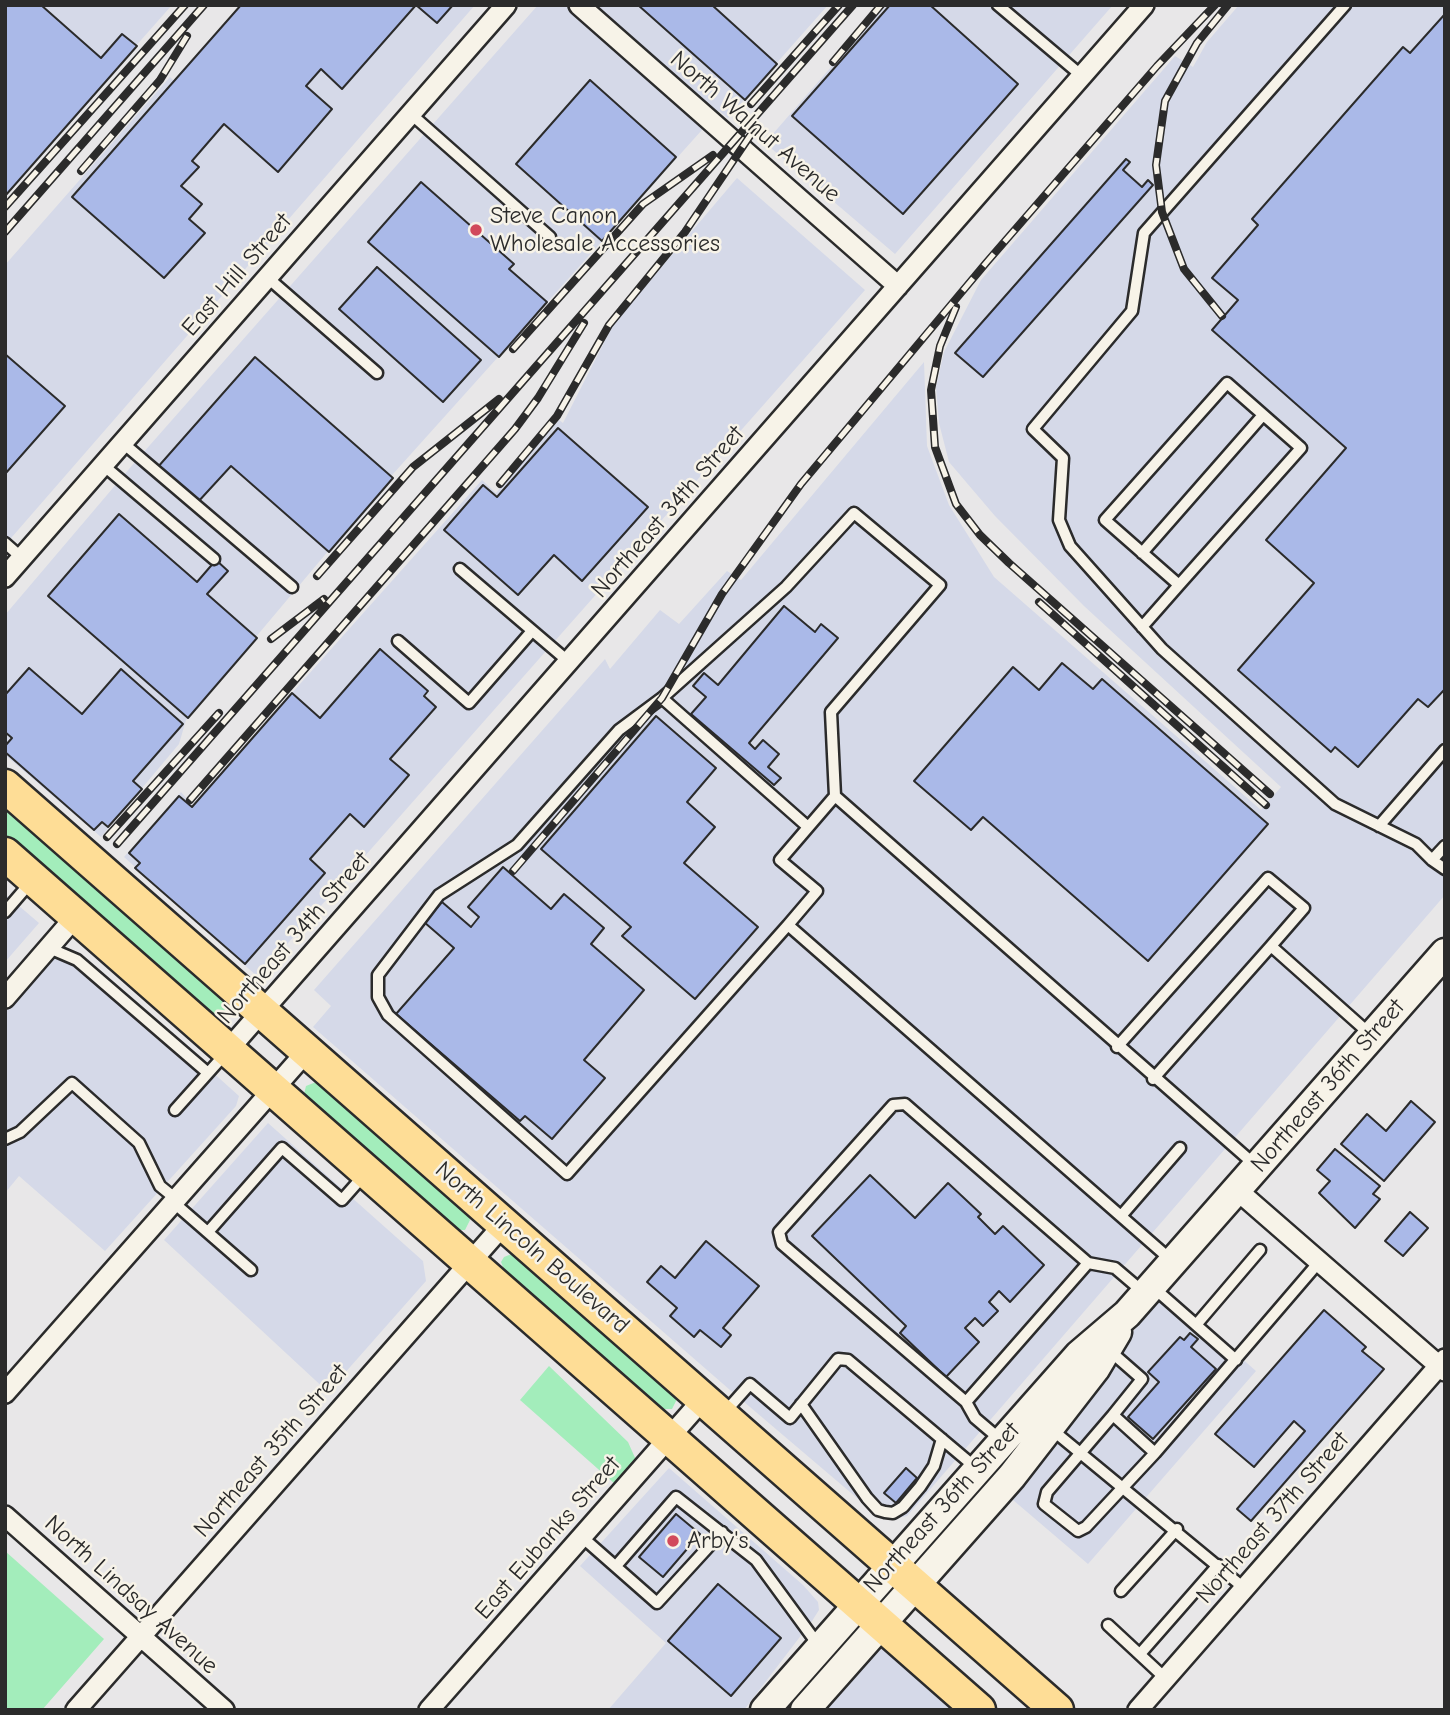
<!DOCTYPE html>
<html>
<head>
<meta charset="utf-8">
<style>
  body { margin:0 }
  #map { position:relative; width:1450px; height:1715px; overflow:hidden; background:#e8e7e8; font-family:"Comic Neue",sans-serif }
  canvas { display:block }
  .frame { position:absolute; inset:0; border:7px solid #2b2b2b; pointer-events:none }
</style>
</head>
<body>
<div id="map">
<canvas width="1450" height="1715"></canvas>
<div class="frame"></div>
</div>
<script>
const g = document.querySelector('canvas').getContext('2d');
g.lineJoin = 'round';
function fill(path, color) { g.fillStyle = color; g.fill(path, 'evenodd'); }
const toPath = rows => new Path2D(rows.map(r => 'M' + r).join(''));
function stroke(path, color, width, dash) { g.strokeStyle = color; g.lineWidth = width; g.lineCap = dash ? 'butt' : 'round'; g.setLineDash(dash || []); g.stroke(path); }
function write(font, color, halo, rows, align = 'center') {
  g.font = font + ' "Comic Neue",sans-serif'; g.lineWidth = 5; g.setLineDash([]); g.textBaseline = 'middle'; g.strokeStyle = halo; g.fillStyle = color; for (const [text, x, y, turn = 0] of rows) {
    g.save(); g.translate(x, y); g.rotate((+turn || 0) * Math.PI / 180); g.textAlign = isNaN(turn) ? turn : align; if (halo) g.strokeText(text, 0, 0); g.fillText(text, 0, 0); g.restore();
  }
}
fill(toPath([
  [5,5,172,5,5,194],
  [244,5,475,5,5,545,5,265,170,77,174,81],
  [538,5,828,5,728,118,719,111,393,474,186,720,179,744,101,837,5,755,5,615,135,462],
  [885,5,1113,5,895,254,765,143],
  [1239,5,1445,5,1445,895,907,1516,889,1520,877,1515,730,1390,313,1027,331,1006,314,990,605,659,610,669,660,610,679,624,727,571,741,580,924,362,927,446,949,505,994,577,1261,810,1281,787,1084,606,995,516,949,462,939,423,936,387,944,352,981,280,1175,56,1193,67,1207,42],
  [737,178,865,290,258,977,124,857,181,792,192,805,482,480,496,493,559,420,563,423,614,323],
  [5,894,39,923,5,962],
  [62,947,80,953,239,1096,236,1106,105,1251,19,1176,5,1193,5,1012],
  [268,1123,423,1261,426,1281,328,1392,164,1240],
  [1165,1291,1256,1371,1088,1564,1006,1494],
  [669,1468,803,1585,818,1602,819,1610,812,1621,744,1710,608,1710,666,1643,580,1566],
  [869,1624,966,1710,794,1710]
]), '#d5d9e8');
fill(toPath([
  [5,806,229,1002,230,1013,224,1018,214,1018,5,836],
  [316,1082,468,1215,470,1220,465,1230,453,1230,303,1098,306,1086],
  [514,1253,675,1394,677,1399,672,1409,661,1409,506,1274,501,1262,504,1257],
  [549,1366,628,1442,636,1460,615,1484,520,1400],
  [5,1551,104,1639,42,1710,5,1710]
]), '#a3edbb');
const building = toPath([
  [5,5,41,5,101,58,122,34,137,46,5,196,5,5],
  [241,5,416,5,342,89,321,69,306,86,332,109,278,172,224,124,192,161,199,167,181,186,202,204,189,219,205,233,164,278,72,197,241,5],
  [416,5,453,5,437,23,416,5],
  [638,5,712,5,777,64,745,100,638,5],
  [890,5,930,5,1018,84,903,214,792,116,890,5],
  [1445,14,1445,689,1428,707,1418,699,1358,767,1335,747,1331,752,1238,670,1314,583,1266,540,1346,448,1212,330,1238,300,1212,278,1258,225,1252,219,1403,47,1410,53,1445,14],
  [590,80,676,157,602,241,516,164,590,80],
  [1126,159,1130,162,1123,170,1142,187,1148,180,1153,185,983,377,955,353,1126,159],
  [421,182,514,264,509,269,547,302,499,357,368,242,421,182],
  [377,267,481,360,443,402,339,309,377,267],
  [5,354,65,406,5,474,5,354],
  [255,357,393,478,329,552,231,466,197,503,157,468,255,357],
  [558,428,648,507,582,581,554,555,518,595,444,530,483,485,497,497,558,428],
  [119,514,197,582,216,560,228,571,207,594,257,638,188,718,48,596,119,514],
  [784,606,815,632,821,624,838,638,749,743,755,749,763,740,779,754,768,767,781,778,774,785,691,714,706,697,693,686,704,673,718,685,784,606],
  [380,649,428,691,424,696,436,707,390,759,409,775,364,827,350,814,310,859,325,873,245,964,135,868,140,863,129,853,179,796,192,807,292,693,320,718,380,649],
  [1062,663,1093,689,1102,679,1268,824,1148,961,983,817,971,830,914,781,1013,667,1039,690,1062,663],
  [29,668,82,714,121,669,183,724,133,781,142,789,108,827,102,822,94,830,5,752,5,746,12,738,5,732,5,695,29,668],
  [656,716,716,768,687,802,715,827,684,863,758,927,695,999,622,936,631,927,541,849,656,716],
  [503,867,551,909,564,894,604,928,591,944,644,990,584,1060,605,1078,552,1139,525,1116,520,1121,396,1014,454,948,424,922,442,902,471,927,479,917,468,907,503,867],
  [1411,1101,1435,1122,1384,1181,1341,1144,1367,1114,1386,1131,1411,1101],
  [1335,1149,1380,1186,1373,1194,1380,1199,1355,1228,1319,1193,1330,1181,1317,1170,1335,1149],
  [870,1175,915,1218,948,1183,981,1214,978,1217,995,1234,1003,1226,1044,1265,1010,1302,999,1291,989,1302,998,1311,983,1326,975,1318,965,1328,979,1342,946,1377,900,1333,906,1326,812,1236,870,1175],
  [1410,1212,1428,1228,1403,1256,1385,1241,1410,1212],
  [706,1241,759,1286,723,1328,731,1335,721,1347,700,1330,694,1337,670,1316,677,1308,647,1282,661,1266,675,1278,706,1241],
  [1324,1310,1366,1347,1362,1351,1384,1369,1251,1521,1237,1509,1305,1431,1294,1421,1254,1467,1215,1434,1324,1310],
  [1190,1333,1198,1339,1191,1347,1216,1369,1153,1439,1128,1417,1159,1382,1148,1372,1180,1337,1184,1340,1190,1333],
  [906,1468,917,1478,896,1503,884,1493,906,1468],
  [676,1514,700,1534,663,1577,639,1557,676,1514],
  [718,1584,781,1638,731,1696,668,1641,718,1584]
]);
fill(building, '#aab9e8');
stroke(building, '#2b2b2b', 2);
const service = toPath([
  [998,5,1082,76],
  [1345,5,1144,233,1132,311,1033,429,1063,458,1059,520,1070,546,1162,649,1335,804,1416,844,1432,860],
  [411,114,550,237],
  [268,278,377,373],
  [123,443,292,587],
  [103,465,214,559],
  [5,543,22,558],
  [1142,553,1263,415],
  [460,569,569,662],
  [1142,627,1179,585,1301,448,1227,383,1105,520,1179,585],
  [398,641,469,703,532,631],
  [662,698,808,827],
  [835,796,780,860,817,891,788,925,1171,1260],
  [1379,826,1445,750],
  [1445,846,1432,860,1445,869],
  [5,912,30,883],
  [788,925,567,1174,388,1015,378,997,378,975,439,895,517,845,619,730,662,698,786,587,854,513,940,585,831,712,835,796,1254,1164],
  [49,948,77,960,208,1073],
  [1117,1047,1268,878,1304,908,1271,946],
  [1153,1079,1271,946,1371,1035],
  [175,1110,226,1053],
  [5,1139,20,1132,72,1083,139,1143,160,1186,176,1199],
  [173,1202,251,1270],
  [1121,1216,1180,1148],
  [208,1232,282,1148,342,1200,365,1174],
  [1154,1288,1236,1360],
  [1196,1325,1260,1250],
  [1110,1351,1142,1379,1113,1415,1155,1453],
  [966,1402,1088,1263],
  [801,1404,867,1498,878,1510,885,1512,893,1513,903,1507,920,1487,934,1466,942,1439],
  [726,1411,750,1384,790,1418,838,1359,848,1360,975,1467],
  [1113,1415,1047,1492,1044,1504,1078,1531,1086,1527,1155,1453,1319,1262],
  [1050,1428,1244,1588],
  [1002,1441,975,1418,966,1402,782,1244,779,1232,893,1105,905,1104,1088,1263,1115,1268,1142,1291],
  [582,1537,657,1603,722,1532],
  [616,1566,676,1497,756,1560,819,1646],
  [1121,1591,1177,1529],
  [1108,1625,1165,1678],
  [1140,1654,1218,1565]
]);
const minor = toPath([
  [579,5,898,286],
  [5,577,506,5],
  [5,998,76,916],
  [228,1050,1144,5],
  [1237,1190,1445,1371],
  [5,1393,307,1051],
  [5,1516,224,1710],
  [76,1710,504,1224],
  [429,1710,704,1398],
  [1138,1710,1445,1359]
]);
const secondary = toPath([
  [765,1710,1079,1355,1127,1314,1445,953],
  [805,1710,1012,1476,1095,1369,1117,1332]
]);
const primary = toPath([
  [5,786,1057,1710],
  [5,854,979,1710]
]);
stroke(service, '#2b2b2b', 15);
stroke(minor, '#2b2b2b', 24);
stroke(secondary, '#2b2b2b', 33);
stroke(primary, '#2b2b2b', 37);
stroke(service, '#f7f3e8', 10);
stroke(minor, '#f7f3e8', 19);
stroke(secondary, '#f7f3e8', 28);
stroke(primary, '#fedd96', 32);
const rail = toPath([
  [833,62,881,5],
  [751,104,839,5],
  [81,171,160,80,187,36],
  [5,207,185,5],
  [5,232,204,5],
  [956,307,940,346,931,390,935,447,956,504,980,535,1009,563,1270,794],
  [1222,316,1184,269,1162,212,1156,165,1165,101,1197,43,1228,5],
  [513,349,643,204,713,155],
  [500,484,557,416,609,325,685,232,754,130],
  [317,576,413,467,499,399],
  [1039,602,1266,805],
  [271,639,324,599],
  [190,800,515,429,538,398,584,323],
  [107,837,219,713],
  [117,844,853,5],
  [513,871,662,698,722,594,801,484,986,263,1157,66,1215,5]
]);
stroke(rail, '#2b2b2b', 8);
stroke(rail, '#f7f3e8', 5, [16]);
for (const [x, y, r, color] of [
  [476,230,7,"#d1495b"],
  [673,1541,7,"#d1495b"]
]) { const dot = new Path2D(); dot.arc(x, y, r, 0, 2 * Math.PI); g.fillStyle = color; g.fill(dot); stroke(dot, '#f7f3e8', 2.5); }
write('24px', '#2b2b2b', '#f7f3e8', [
  ["North Walnut Avenue",755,127,41],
  ["East Hill Street",237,275,-49],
  ["Northeast 34th Street",668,512,-49],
  ["Northeast 34th Street",294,938,-49],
  ["Northeast 36th Street",1328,1086,-49],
  ["North Lincoln Boulevard",532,1248,41],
  ["Northeast 35th Street",271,1451,-49],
  ["Northeast 36th Street",942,1508,-48],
  ["Northeast 37th Street",1273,1518,-49],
  ["East Eubanks Street",548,1538,-49],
  ["North Lindsay Avenue",131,1595,42]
]);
write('24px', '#2b2b2b', '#f7f3e8', [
  ["Steve Canon",490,216],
  ["Wholesale Accessories",490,244],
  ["Arby's",687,1541]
], 'left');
</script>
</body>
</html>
